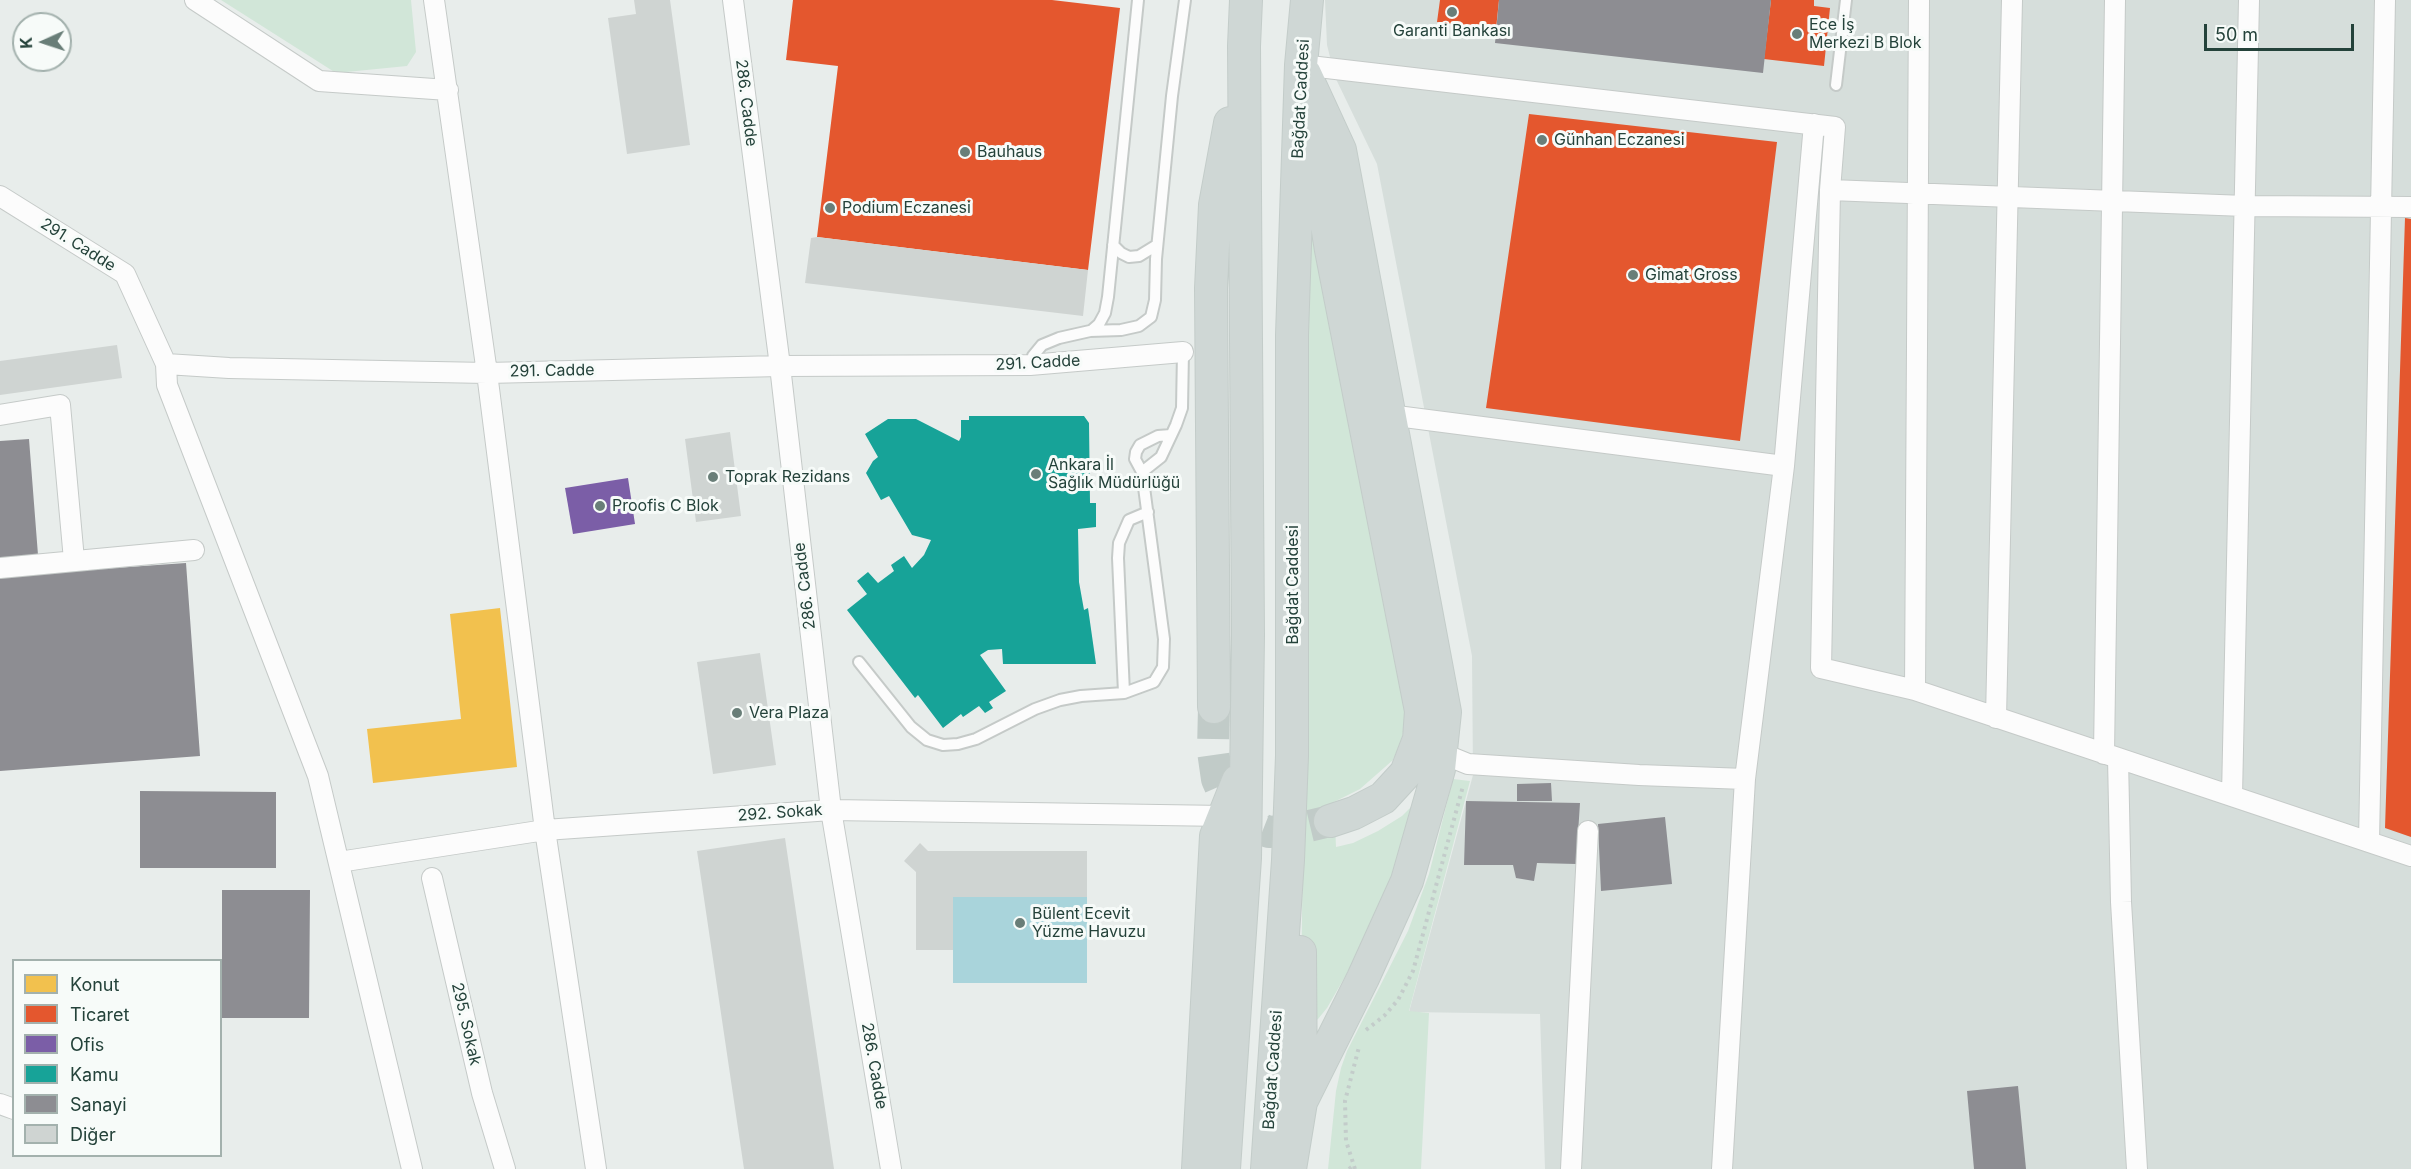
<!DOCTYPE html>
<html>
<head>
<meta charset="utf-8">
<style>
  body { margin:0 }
  #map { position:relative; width:2411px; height:1169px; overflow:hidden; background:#e8edeb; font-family:Inter,sans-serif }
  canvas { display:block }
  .legend { position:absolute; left:12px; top:959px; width:210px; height:198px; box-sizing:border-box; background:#f7fbf9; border:2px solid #a3b1ad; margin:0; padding:8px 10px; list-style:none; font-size:18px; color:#24423a }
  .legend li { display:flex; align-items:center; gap:12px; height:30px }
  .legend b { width:30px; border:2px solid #a3b1ad }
  .north { position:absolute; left:12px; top:12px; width:60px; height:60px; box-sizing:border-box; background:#f7fbf9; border:2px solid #a3b1ad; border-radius:50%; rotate:267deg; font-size:16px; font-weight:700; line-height:24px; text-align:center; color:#24423a }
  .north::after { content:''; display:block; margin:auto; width:21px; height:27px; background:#697e78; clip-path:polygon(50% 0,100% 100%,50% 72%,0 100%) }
  .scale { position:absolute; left:2204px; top:24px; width:150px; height:27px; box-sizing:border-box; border:3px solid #24423a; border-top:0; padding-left:8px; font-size:18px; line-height:21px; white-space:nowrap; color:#24423a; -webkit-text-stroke:4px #f7fbf9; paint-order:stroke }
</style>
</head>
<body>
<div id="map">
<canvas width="2411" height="1169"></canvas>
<ul class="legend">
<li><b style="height:16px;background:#f2c14e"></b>Konut</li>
<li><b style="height:16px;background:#e4572e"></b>Ticaret</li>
<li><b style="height:16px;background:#7b5ea7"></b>Ofis</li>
<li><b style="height:16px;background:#17a398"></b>Kamu</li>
<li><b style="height:16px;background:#8d8d92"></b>Sanayi</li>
<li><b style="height:16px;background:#cfd4d2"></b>Diğer</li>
</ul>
<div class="north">K</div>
<div class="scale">50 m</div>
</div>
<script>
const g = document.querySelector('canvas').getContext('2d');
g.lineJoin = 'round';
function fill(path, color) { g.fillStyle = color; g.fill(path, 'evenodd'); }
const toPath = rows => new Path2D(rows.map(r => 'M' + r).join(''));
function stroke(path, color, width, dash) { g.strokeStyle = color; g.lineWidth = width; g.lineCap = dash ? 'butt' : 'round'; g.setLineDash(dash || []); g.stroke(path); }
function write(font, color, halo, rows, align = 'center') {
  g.font = font + ' Inter,sans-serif'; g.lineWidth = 6; g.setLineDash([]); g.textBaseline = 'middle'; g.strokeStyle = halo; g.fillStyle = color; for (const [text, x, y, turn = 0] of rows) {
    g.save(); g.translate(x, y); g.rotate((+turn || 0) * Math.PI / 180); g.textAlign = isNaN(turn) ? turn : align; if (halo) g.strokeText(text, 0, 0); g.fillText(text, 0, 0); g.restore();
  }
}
fill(toPath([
  [1325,0,2411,0,2411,1169,1545,1169,1540,1014,1409,1012,1473,775,1472,656,1377,164,1335,77,1327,45]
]), '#d6dedb');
fill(toPath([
  [221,0,411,0,416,52,407,66,336,73],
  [1309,209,1407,712,1401,741,1393,760,1360,789,1334,802,1336,847,1353,843,1378,831,1402,816,1416,802,1383,904,1366,940,1327,1008,1318,1019,1310,1023,1301,1016],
  [1453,779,1470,781,1409,1011,1429,1013,1421,1169,1328,1169,1336,1091,1341,1068,1347,1051,1408,931,1429,874]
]), '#d1e6d8');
fill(toPath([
  [953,897,1087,897,1087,983,953,983]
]), '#a9d4db');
fill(toPath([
  [500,608,517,767,373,783,367,729,461,719,450,614]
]), '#f2c14e');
fill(toPath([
  [793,0,1052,0,1120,8,1088,270,817,237,838,66,786,60],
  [1440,0,1499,0,1496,29,1437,22],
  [1771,0,1814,0,1814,6,1830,8,1824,66,1764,59],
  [1529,114,1777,142,1740,441,1486,408],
  [2405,218,2411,219,2411,837,2385,828]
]), '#e4572e');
fill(toPath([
  [628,478,635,524,573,534,565,488]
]), '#7b5ea7');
fill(toPath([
  [969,416,1084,416,1089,423,1090,503,1096,503,1096,527,1078,529,1079,582,1084,610,1088,608,1096,664,1003,664,1002,649,988,650,980,655,1006,691,989,702,993,708,985,713,979,706,963,717,961,714,943,728,918,695,915,698,847,610,867,594,857,581,868,572,878,583,894,571,891,565,904,556,912,568,924,555,931,540,912,535,889,496,881,500,866,473,873,461,878,457,865,434,888,419,916,419,959,441,961,437,961,420,969,420]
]), '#17a398');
fill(toPath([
  [1499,0,1771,0,1763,73,1495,43],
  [29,439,38,555,0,558,0,441],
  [186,563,200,756,0,771,0,576],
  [1551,783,1552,801,1517,801,1517,784],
  [140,791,276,792,276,868,140,868],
  [1466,801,1580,803,1576,864,1537,863,1534,881,1516,878,1513,865,1464,865],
  [1665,817,1672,884,1601,891,1598,824],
  [222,890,310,890,309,1018,222,1018],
  [2018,1086,2026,1169,1974,1169,1967,1091]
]), '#8d8d92');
fill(toPath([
  [634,0,670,0,690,145,627,154,608,18,636,14],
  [817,237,1088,270,1083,316,805,283,811,238],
  [117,345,122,378,0,395,0,361],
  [730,432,741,516,696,522,685,439],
  [760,653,776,765,713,774,697,662],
  [785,838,834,1169,744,1169,697,851],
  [920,843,928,851,1087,851,1087,897,953,897,953,950,916,950,916,872,904,861]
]), '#cfd4d2');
stroke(toPath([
  [1214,707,1213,751,1217,779,1227,802,1246,823,1269,832,1292,830,1330,821]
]), '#c1cbc8', 32, [32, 16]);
const service = toPath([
  [1836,85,1846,0],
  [1113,245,1121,253,1129,257,1139,256,1157,245],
  [1091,331,1099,324,1105,313,1108,297,1138,0],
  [1030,365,1033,356,1042,345,1059,338,1090,331,1121,330,1139,326,1151,317,1155,300,1156,259,1172,96,1185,0],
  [1142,472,1161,457,1176,425,1182,408,1183,352],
  [859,662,911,727,927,740,943,745,958,744,976,739,1035,709,1060,700,1081,696,1124,693,1154,682,1163,667,1164,639,1142,472,1135,459,1136,452,1140,445,1158,436,1171,435],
  [1124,693,1118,558,1119,543,1129,520,1148,512]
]);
const minor = toPath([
  [195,0,319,81,448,90],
  [434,0,487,373,545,830,596,1169],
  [733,0,780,366,831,810,891,1169],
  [1301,65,1835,127,1830,190,2245,206,2411,207],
  [1830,190,1821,668,1915,690,2411,856],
  [0,196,125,274,166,364,229,368,487,373,780,366,1030,365,1183,352],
  [166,364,167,385,318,776,412,1169],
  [0,415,60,405,74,560],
  [1389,415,1784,466,1745,779],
  [1784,466,1814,124],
  [0,568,194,550],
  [1915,690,1919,0],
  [1996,718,2012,0],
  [1441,753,1468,764,1639,775,1745,779,1722,1169],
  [2104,754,2115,0],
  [2118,758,2121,902,2137,1169],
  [2232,796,2249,0],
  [2369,842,2385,0],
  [339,862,545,830,831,810,1225,816],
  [432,878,482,1093,505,1169],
  [0,1104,14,1109],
  [1571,1169,1588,831]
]);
const primary = toPath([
  [1313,137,1331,250,1421,711,1419,739,1406,773,1383,798,1354,813,1330,821],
  [1214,707,1211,288,1215,205,1230,123],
  [1301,1102,1363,978,1407,881,1439,769,1445,712,1340,150,1305,74],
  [1198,1169,1216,836,1238,781],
  [1224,1169,1245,858,1248,635,1244,46,1246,0],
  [1267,1169,1288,860,1292,756,1292,335,1301,65,1307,0],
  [1290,1169,1301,1102,1300,952]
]);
stroke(service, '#c5cac8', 14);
stroke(minor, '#c5cac8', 22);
stroke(primary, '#c3ccc9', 34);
stroke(toPath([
  [1366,1030,1384,1016,1398,1000,1413,971,1463,786],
  [1349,1169,1354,1165],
  [1355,1169,1346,1141,1345,1101,1359,1047]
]), '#c3ccca', 4, [3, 4.5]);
stroke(service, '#fcfcfc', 10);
stroke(minor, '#fcfcfc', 20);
stroke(primary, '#cfd7d5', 32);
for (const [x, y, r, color] of [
  [1452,12,6,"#697e78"],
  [1797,34,6,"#697e78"],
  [1542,140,6,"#697e78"],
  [965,152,6,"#697e78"],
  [830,208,6,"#697e78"],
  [1633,275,6,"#697e78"],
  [1036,474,6,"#697e78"],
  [713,477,6,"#697e78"],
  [600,506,6,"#697e78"],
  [737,713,6,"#697e78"],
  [1020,923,6,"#697e78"]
]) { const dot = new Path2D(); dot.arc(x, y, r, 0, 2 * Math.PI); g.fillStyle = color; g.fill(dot); stroke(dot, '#f7fbf9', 2); }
write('16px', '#24423a', '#f7fbf9', [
  ["Ece İş",1809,25],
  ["Merkezi B Blok",1809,43],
  ["Garanti Bankası",1452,31,"center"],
  ["Günhan Eczanesi",1554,140],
  ["Bauhaus",977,152],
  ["Podium Eczanesi",842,208],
  ["Gimat Gross",1645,275],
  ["Ankara İl",1048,465],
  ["Sağlık Müdürlüğü",1048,483],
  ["Toprak Rezidans",725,477],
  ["Proofis C Blok",612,506],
  ["Vera Plaza",749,713],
  ["Bülent Ecevit",1032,914],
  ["Yüzme Havuzu",1032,932]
], 'left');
write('16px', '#24423a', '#f7fbf9', [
  ["Bağdat Caddesi",1301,99,-87],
  ["286. Cadde",746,103,83],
  ["291. Cadde",78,245,32],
  ["291. Cadde",1038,363,-3],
  ["291. Cadde",552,371,-1],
  ["Bağdat Caddesi",1293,585,-90],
  ["286. Cadde",805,586,-97],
  ["292. Sokak",780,813,-4],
  ["295. Sokak",466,1024,77],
  ["286. Cadde",874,1066,80],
  ["Bağdat Caddesi",1273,1070,-86]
]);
</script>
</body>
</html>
